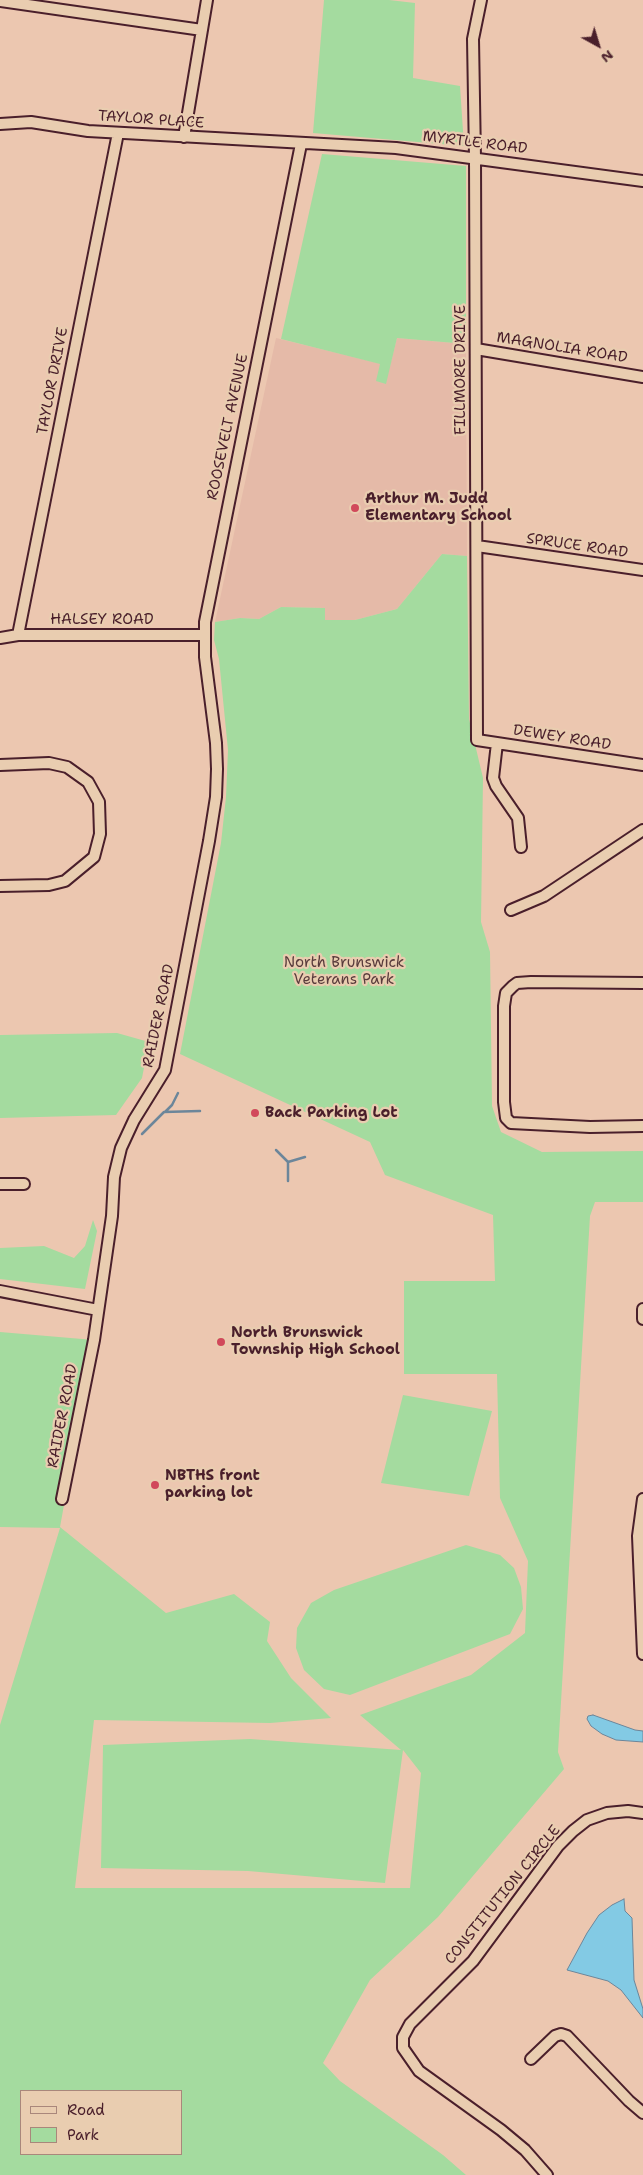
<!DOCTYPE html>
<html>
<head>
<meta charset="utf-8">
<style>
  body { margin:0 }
  #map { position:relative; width:643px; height:2175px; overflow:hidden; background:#ecc7b0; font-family:"Shantell Sans",sans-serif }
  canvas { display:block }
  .legend { position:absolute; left:20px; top:2090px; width:162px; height:65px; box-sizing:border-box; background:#e9cdb0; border:1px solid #a9877b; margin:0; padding:6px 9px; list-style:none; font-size:15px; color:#4a1f2b }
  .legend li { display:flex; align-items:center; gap:10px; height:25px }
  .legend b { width:25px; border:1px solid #a9877b }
  .north { position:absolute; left:573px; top:20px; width:50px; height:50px; -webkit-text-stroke:4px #e9cdb0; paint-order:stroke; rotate:141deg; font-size:14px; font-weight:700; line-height:20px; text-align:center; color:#4a1f2b }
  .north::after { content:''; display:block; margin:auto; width:18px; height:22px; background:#4a1f2b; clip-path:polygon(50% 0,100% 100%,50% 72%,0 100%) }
</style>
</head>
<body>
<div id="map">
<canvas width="643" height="2175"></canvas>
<ul class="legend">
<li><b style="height:6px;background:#e9cdb0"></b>Road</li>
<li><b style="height:14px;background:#a4db9f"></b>Park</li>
</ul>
<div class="north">N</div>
</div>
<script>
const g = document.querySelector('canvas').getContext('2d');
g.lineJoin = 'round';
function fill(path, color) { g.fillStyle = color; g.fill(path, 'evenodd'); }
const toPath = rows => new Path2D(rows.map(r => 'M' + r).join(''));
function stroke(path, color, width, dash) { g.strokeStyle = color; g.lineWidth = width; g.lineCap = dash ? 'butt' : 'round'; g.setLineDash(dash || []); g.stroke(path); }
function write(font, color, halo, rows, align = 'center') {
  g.font = font + ' "Shantell Sans",sans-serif'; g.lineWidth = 4.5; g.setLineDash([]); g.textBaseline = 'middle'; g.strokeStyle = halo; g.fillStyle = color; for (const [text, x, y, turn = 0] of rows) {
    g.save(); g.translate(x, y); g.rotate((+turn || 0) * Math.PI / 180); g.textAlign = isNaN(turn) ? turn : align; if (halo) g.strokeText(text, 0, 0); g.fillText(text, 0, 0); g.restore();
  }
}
fill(toPath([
  [276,338,390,366,397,338,466,344,467,556,442,554,397,609,355,620,324,620,325,608,281,607,259,619,240,618,215,622]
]), '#e5baa8');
fill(toPath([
  [324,0,389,0,415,3,413,78,460,86,464,146,313,133],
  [322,154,466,166,466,344,397,338,386,384,376,381,380,364,281,339],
  [442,554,467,556,469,719,483,778,481,922,490,952,492,1106,501,1132,542,1152,643,1151,643,1202,595,1202,590,1216,558,1752,564,1769,438,1917,370,1980,323,2063,340,2081,443,2155,466,2175,0,2175,0,1725,60,1528,0,1527,0,1332,94,1340,60,1527,166,1613,234,1594,270,1622,267,1641,291,1678,331,1718,270,1723,94,1720,75,1888,410,1888,421,1773,403,1750,385,1883,248,1871,101,1868,103,1745,250,1739,401,1750,360,1715,471,1675,525,1633,528,1561,500,1498,497,1374,404,1374,404,1281,495,1281,493,1215,385,1175,370,1142,180,1054,221,843,226,797,228,750,219,659,214,640,215,622,240,618,259,619,281,607,325,608,325,620,355,620,397,609],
  [21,2091,181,2091,181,2154,21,2154],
  [117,1033,149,1042,142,1078,116,1115,0,1118,0,1035],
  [93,1220,97,1231,85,1289,0,1279,0,1248,44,1246,74,1258,85,1246],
  [403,1395,492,1411,469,1496,381,1483],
  [466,1545,500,1555,514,1568,521,1587,523,1609,510,1634,350,1695,324,1689,304,1670,296,1648,297,1628,311,1603,334,1590]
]), '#a4db9f');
const water = toPath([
  [593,1715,635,1730,643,1731,643,1742,616,1740,602,1734,591,1726,587,1719,588,1716,593,1715],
  [624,1899,625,1911,632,1918,634,1980,643,2009,643,2018,621,1990,608,1981,567,1970,587,1933,599,1915,612,1905,624,1899]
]);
fill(water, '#83cae4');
stroke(water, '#6c869a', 1);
stroke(toPath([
  [165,1112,172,1105,178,1093],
  [142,1134,164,1112,200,1111],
  [276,1150,288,1162,288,1181],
  [288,1162,305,1157]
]), '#6c869a', 2.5);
const minor = toPath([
  [481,0,473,39,475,158,477,740,643,765],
  [0,1,202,30],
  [0,124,31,122,88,131,396,148,643,181],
  [184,137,207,0],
  [476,349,643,377],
  [477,546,643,570],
  [18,635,118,133],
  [0,638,18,635,204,635],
  [497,743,493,778,496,786,518,818,521,847],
  [0,765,49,763,67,767,88,782,99,802,100,834,94,857,65,881,49,885,0,886],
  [511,910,544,896,643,830],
  [643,983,531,982,517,983,513,986,506,993,504,1006,504,1102,506,1118,511,1123,590,1127,643,1126],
  [0,1184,24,1184],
  [0,1291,98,1310],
  [643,1309,643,1319],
  [62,1499,94,1340,112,1216,114,1177,121,1148,134,1120,165,1070,209,841,216,797,217,769,216,743,205,657,205,622,301,144],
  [643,1499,638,1536,643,1654],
  [531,2059,555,2036,561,2034,567,2036,629,2101,643,2113],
  [547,2175,525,2150,501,2130,419,2071,403,2048,403,2037,410,2024,473,1961,558,1846,573,1831,587,1820,607,1813,628,1811,643,1813]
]);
stroke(minor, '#4a1f2b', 14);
stroke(minor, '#e9cdb0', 10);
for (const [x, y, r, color] of [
  [355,508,5,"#d1495b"],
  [255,1113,5,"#d1495b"],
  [221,1342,5,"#d1495b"],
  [155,1485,5,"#d1495b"]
]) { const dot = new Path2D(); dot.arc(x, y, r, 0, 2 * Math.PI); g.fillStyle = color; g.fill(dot); stroke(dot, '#e9cdb0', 2); }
write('15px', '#4a1f2b', '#e9cdb0', [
  ["TAYLOR PLACE",151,120,4],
  ["MYRTLE ROAD",475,143,7],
  ["MAGNOLIA ROAD",562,348,9],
  ["FILLMORE DRIVE",461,370,-90],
  ["TAYLOR DRIVE",53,381,-79],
  ["ROOSEVELT AVENUE",228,427,-78],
  ["SPRUCE ROAD",577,546,8],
  ["HALSEY ROAD",102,620],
  ["DEWEY ROAD",562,738,9],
  ["RAIDER ROAD",159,1016,-78],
  ["RAIDER ROAD",63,1416,-79],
  ["CONSTITUTION CIRCLE",503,1895,-51]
]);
write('bold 15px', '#4a1f2b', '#e9cdb0', [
  ["Arthur M. Judd",365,499],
  ["Elementary School",365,516],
  ["Back Parking Lot",265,1113],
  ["North Brunswick",231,1333],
  ["Township High School",231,1350],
  ["NBTHS front",165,1476],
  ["parking lot",165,1493]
], 'left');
write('15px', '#583b3c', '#e9cdb0', [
  ["North Brunswick",344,963],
  ["Veterans Park",344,980]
]);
</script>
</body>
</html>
